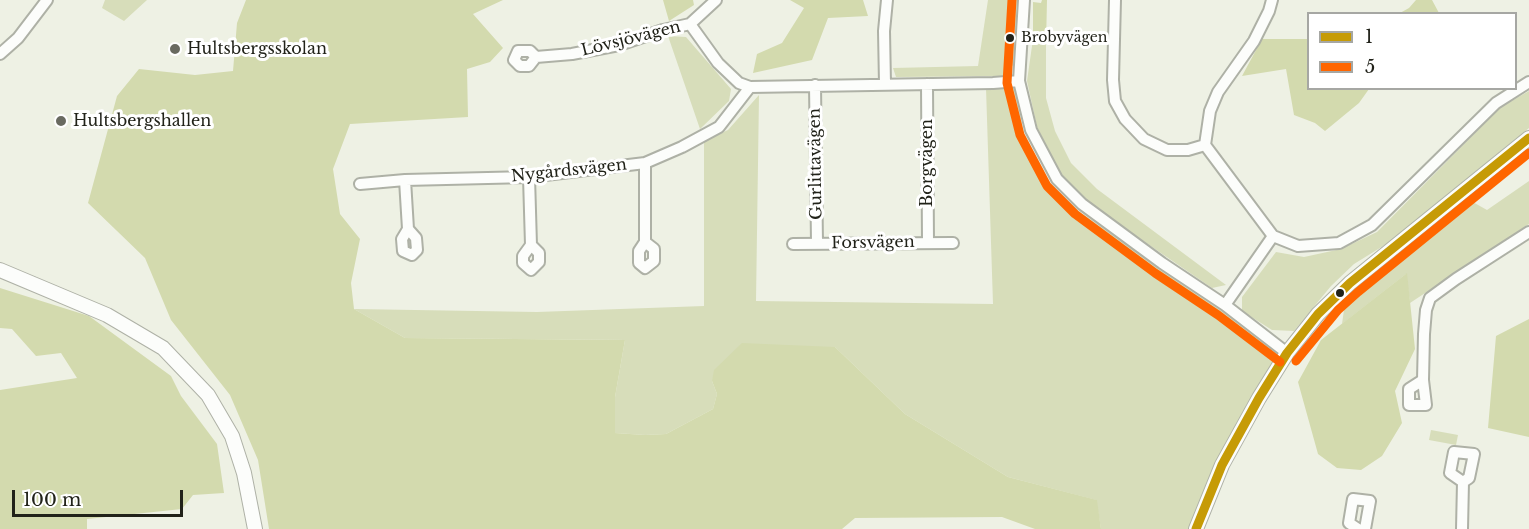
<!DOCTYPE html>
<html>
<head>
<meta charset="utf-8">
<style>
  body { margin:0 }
  #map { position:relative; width:1529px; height:529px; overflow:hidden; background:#eef1e4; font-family:"Libre Baskerville",serif }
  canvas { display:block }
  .legend { position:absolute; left:1307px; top:12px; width:210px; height:78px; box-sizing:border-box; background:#fff; border:2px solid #a6a7a3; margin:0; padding:8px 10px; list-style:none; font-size:18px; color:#212219 }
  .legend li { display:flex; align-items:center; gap:12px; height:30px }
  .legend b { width:30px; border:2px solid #a6a7a3 }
  .scale { position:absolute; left:12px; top:490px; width:171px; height:27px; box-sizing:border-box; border:3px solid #212219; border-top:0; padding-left:8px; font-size:18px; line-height:21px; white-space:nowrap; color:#212219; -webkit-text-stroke:4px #fff; paint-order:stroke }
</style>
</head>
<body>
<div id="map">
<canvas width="1529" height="529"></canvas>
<ul class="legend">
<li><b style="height:8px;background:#c69b06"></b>1</li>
<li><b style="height:8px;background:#f60"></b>5</li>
</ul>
<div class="scale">100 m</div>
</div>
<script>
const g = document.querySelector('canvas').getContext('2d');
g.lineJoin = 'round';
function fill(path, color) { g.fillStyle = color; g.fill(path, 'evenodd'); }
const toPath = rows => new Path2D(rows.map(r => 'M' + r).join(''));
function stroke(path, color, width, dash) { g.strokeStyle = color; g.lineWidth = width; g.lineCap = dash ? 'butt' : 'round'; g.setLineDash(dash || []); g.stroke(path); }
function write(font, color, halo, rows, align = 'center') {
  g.font = font + ' "Libre Baskerville",serif'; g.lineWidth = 6; g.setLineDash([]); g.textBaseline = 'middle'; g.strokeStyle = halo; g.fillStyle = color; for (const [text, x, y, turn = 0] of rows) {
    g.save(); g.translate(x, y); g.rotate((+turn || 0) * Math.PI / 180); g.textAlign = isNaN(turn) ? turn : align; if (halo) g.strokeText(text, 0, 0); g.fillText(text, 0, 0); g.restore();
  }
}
fill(toPath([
  [105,0,147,0,124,21,102,8],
  [988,0,1017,0,1015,63,1003,76,896,77,893,68,978,66],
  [668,36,686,37,731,89,729,101,700,129],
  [1033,39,1046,45,1046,98,1055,131,1071,163,1097,189,1226,285,1212,288,1085,201,1062,176,1037,127,1027,81],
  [1015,87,1024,135,1049,182,1080,212,1245,327,1279,354,1217,462,1188,529,1101,529,1096,500,1008,477,905,414,835,347,712,381,717,394,713,409,666,434,645,435,615,433,615,397,625,340,405,338,354,309,537,312,704,306,704,141,728,130,759,95,756,301,993,304,986,88],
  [1529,91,1529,128,1388,243,1354,264,1331,286,1294,331,1272,330,1242,311,1242,297,1276,252,1304,257,1341,249,1377,232,1501,107],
  [1529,181,1529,224,1410,303,1406,274,1342,324,1345,303,1387,264,1471,201,1487,210],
  [1431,430,1458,435,1456,445,1429,440]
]), '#d7ddba');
fill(toPath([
  [246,0,503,0,473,14,503,48,490,62,467,69,468,117,350,124,333,169,340,214,360,239,351,283,354,309,405,338,625,340,615,397,615,433,645,435,666,434,713,409,717,394,712,381,714,370,742,343,835,347,905,414,1008,477,1097,500,1101,529,1035,529,1002,517,855,518,842,529,269,529,258,460,230,395,171,320,145,258,88,203,117,96,139,69,195,75,233,71,237,23],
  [663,0,693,0,694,5,669,21],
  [790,0,863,0,868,16,828,18,812,60,753,73,757,54,782,43,804,8],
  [1042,0,1047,0,1046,45,1033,39,1033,2,1041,3],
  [1416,0,1432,0,1439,13,1400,13,1409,8],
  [1262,39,1308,39,1308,88,1369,89,1359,103,1325,131,1315,123,1294,115,1286,69,1242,76],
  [1407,273,1415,349,1395,391,1402,423,1382,456,1361,470,1337,468,1318,454,1298,382,1321,340],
  [0,288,89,316,171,376,181,396,217,444,224,493,193,495,182,509,87,519,87,529,0,529,0,390,77,378,61,353,36,356,12,329,0,328],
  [1529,319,1529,437,1488,428,1496,336]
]), '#d3daae');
const minor = toPath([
  [1024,0,1019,81,1031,130,1057,179,1082,204,1162,263,1225,305,1287,353],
  [1115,0,1113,80,1115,101,1125,119,1144,139,1167,150,1188,150,1205,145],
  [1272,0,1269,11,1254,41,1218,92,1210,111,1205,145,1273,236,1298,246,1339,243,1372,225,1496,103,1529,82],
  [690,24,718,63,739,83,750,87,993,83,1019,81],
  [0,54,18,38,47,0],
  [536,57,529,66,520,66,514,60,518,51,530,51,536,57,572,54,619,45,663,30,690,24,716,0],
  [885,84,884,31,887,0],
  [927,84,928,242],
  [815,85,817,243],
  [645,163,645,242,654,249,654,261,645,268,639,263,639,251,645,242],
  [529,177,531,245,523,256,523,263,531,270,539,262,539,253,531,245],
  [405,180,408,229,402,239,403,251,412,255,417,250,416,238,408,229],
  [360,184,405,180,529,177,645,163,682,147,719,127,750,87],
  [793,244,953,243],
  [1225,305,1273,236],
  [1423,380,1409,389,1409,405,1426,405,1423,380,1424,334,1426,310,1430,298,1456,279,1529,232],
  [1358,529,1349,523,1353,499,1370,501,1365,529],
  [1462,529,1463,482,1469,478,1474,454,1454,452,1450,473,1463,482]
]);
const tertiary = toPath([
  [0,270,107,315,163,348,208,395,232,436,244,473,255,529],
  [1196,529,1222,465,1259,398,1287,353,1318,314,1350,283,1529,138]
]);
stroke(minor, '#aeb1a6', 14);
stroke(tertiary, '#aeb1a6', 16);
stroke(minor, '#fcfdfb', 10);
stroke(tertiary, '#fcfdfb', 14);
stroke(toPath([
  [1196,529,1222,465,1259,398,1287,353,1318,314,1350,283,1529,138]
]), '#c69b06', 9);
stroke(toPath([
  [1012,0,1007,83,1020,135,1047,186,1075,214,1155,273,1218,315,1280,362],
  [1296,361,1338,310,1358,292,1529,153]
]), '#f60', 9);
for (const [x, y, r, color] of [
  [1010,38,5,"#212219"],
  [175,49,6,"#696a60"],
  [61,121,6,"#696a60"],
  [1340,293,5,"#212219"]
]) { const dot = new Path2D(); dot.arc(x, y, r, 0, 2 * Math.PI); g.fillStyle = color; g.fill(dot); stroke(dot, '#fff', 2); }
write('14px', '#212219', '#fff', [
  ["Brobyvägen",1021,38]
], 'left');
write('16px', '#212219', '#fff', [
  ["Lövsjövägen",631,39,-14],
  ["Borgvägen",927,163,-90],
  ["Gurlittavägen",816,164,-91],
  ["Nygårdsvägen",569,171,-6],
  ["Forsvägen",873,243,-1]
]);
write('16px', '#212219', '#fff', [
  ["Hultsbergsskolan",187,49],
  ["Hultsbergshallen",73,121]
], 'left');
</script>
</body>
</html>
